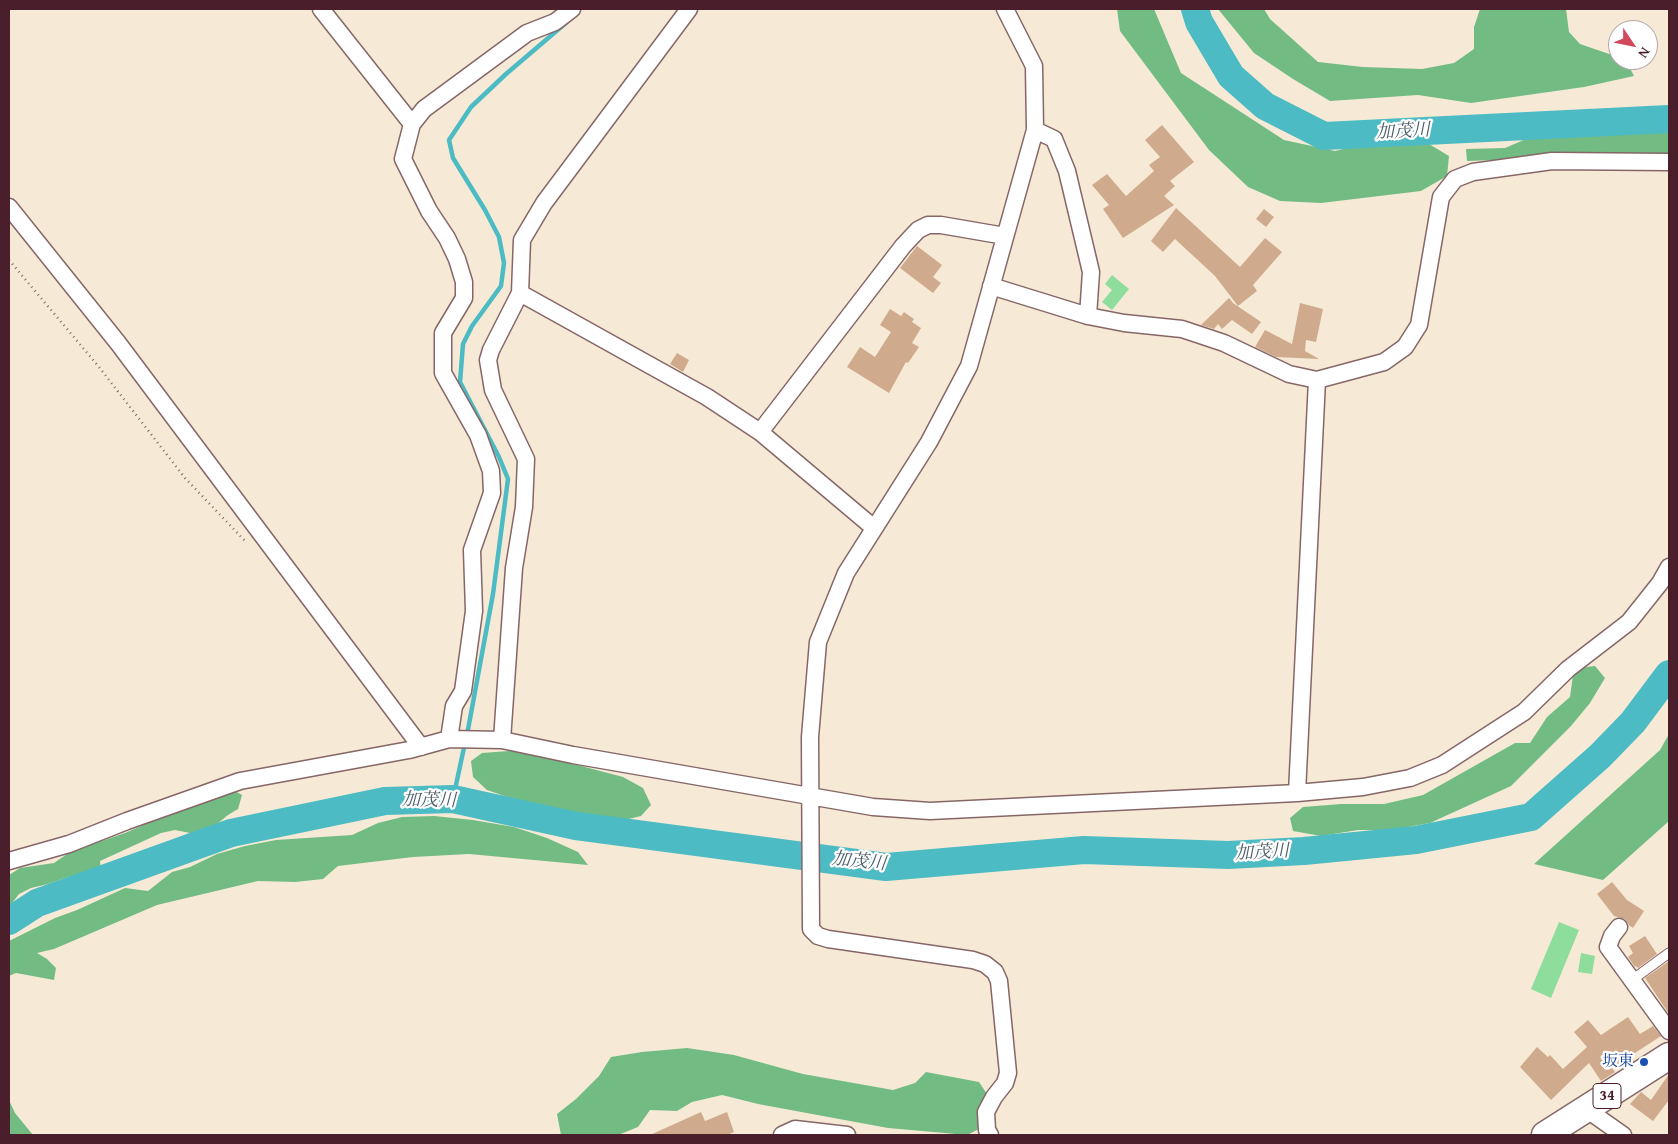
<!DOCTYPE html>
<html>
<head>
<meta charset="utf-8">
<style>
  body { margin:0 }
  #map { position:relative; width:1678px; height:1144px; overflow:hidden; background:#f6ead6; font-family:"Gentium Book Plus",serif }
  canvas { display:block }
  .frame { position:absolute; inset:0; border:10px solid #4a1f2b; pointer-events:none }
  .north { position:absolute; left:1608px; top:20px; width:50px; height:50px; box-sizing:border-box; background:#fff; border:1px solid #b7a5aa; border-radius:50%; rotate:124deg; font-size:14px; font-weight:700; line-height:20px; text-align:center; color:#4a1f2b }
  .north::after { content:''; display:block; margin:auto; width:18px; height:22px; background:#d1495b; clip-path:polygon(50% 0,100% 100%,50% 72%,0 100%) }
</style>
</head>
<body>
<div id="map">
<canvas width="1678" height="1144"></canvas>
<div class="frame"></div>
<div class="north">N</div>
</div>
<script>
const g = document.querySelector('canvas').getContext('2d');
g.lineJoin = 'round';
function fill(path, color) { g.fillStyle = color; g.fill(path, 'evenodd'); }
const toPath = rows => new Path2D(rows.map(r => 'M' + r).join(''));
function stroke(path, color, width, dash) { g.strokeStyle = color; g.lineWidth = width; g.lineCap = dash ? 'butt' : 'round'; g.setLineDash(dash || []); g.stroke(path); }
function write(font, color, halo, rows, align = 'center') {
  g.font = font + ' "Gentium Book Plus","Noto Serif JP",serif'; g.lineWidth = 4.5; g.setLineDash([]); g.textBaseline = 'middle'; g.strokeStyle = halo; g.fillStyle = color; for (const [text, x, y, turn = 0] of rows) {
    g.save(); g.translate(x, y); g.rotate((+turn || 0) * Math.PI / 180); g.textAlign = isNaN(turn) ? turn : align; if (halo) g.strokeText(text, 0, 0); g.fillText(text, 0, 0); g.restore();
  }
}
fill(toPath([
  [1112,275,1129,289,1112,310,1102,302,1112,290,1105,284],
  [1559,922,1579,930,1551,998,1531,989],
  [1581,953,1595,956,1592,974,1578,972]
]), '#8edd9c');
fill(toPath([
  [1117,9,1154,9,1181,73,1284,140,1335,151,1384,139,1424,141,1449,156,1447,176,1421,191,1321,203,1280,201,1248,187,1209,150,1120,31],
  [1218,9,1264,9,1270,19,1318,62,1363,67,1422,69,1454,63,1474,49,1474,27,1480,9,1566,9,1569,32,1580,44,1618,57,1618,60,1626,60,1634,76,1584,87,1471,103,1418,95,1330,101,1293,79,1254,53],
  [1627,129,1669,133,1669,157,1555,153,1494,160,1467,161,1466,149,1505,148,1526,139,1551,132],
  [1595,666,1605,678,1590,703,1571,726,1511,786,1430,823,1391,830,1358,830,1321,836,1293,831,1290,818,1303,807,1341,804,1384,804,1423,795,1515,743,1530,743,1547,717,1570,697,1573,675,1586,667],
  [1669,734,1669,821,1603,880,1534,864,1660,750],
  [509,751,532,753,623,777,643,788,651,805,641,816,616,822,584,818,516,800,487,790,473,777,471,761,482,753],
  [235,791,242,795,238,809,228,815,206,833,195,834,175,830,161,833,100,861,101,870,68,877,48,884,31,888,19,894,9,907,9,875,20,868,54,863,70,852,125,833,181,809],
  [434,816,473,820,514,827,547,838,578,852,588,865,469,854,413,857,338,866,323,879,295,882,258,881,157,905,54,949,37,953,47,959,56,968,54,980,16,973,9,976,9,941,55,918,77,910,125,888,148,891,172,872,190,867,217,854,245,846,276,840,352,835,378,823,402,817],
  [687,1048,734,1055,803,1074,893,1090,915,1083,926,1072,979,1082,987,1094,981,1128,967,1135,888,1128,758,1104,722,1095,692,1102,677,1111,650,1110,638,1127,618,1135,561,1135,557,1114,576,1099,599,1076,611,1057,642,1052],
  [9,1100,15,1113,33,1135,9,1135]
]), '#72bc84');
stroke(toPath([
  [467,735,493,594,508,479,499,457,460,382,463,344,472,326,501,286,504,263,499,237,485,210,453,158,449,140,471,107,506,74,567,22],
  [453,799,465,743]
]), '#4cbbc3', 4.5);
stroke(toPath([
  [1195,9,1199,22,1231,76,1265,106,1324,136,1669,119],
  [9,921,37,903,231,833,385,801,453,799,576,826,886,867,1084,850,1228,855,1304,851,1416,840,1531,817,1600,756,1633,722,1669,674]
]), '#4cbbc3', 28);
fill(toPath([
  [1162,125,1194,162,1170,181,1175,186,1164,196,1174,205,1123,238,1103,209,1109,205,1092,185,1107,174,1126,196,1154,171,1149,165,1160,157,1145,140],
  [1176,208,1240,267,1265,238,1282,252,1253,285,1257,291,1238,306,1215,276,1175,239,1163,252,1151,241],
  [1264,209,1274,217,1266,227,1256,219],
  [917,246,942,265,933,277,941,283,933,293,900,268],
  [1229,298,1233,303,1261,322,1252,334,1232,320,1222,329,1218,324,1214,329,1201,325],
  [1300,303,1323,309,1316,342,1306,340,1305,351,1319,359,1276,357,1255,347,1265,330,1292,344],
  [890,309,901,316,904,312,914,319,912,322,921,328,912,343,919,347,908,363,906,362,889,393,847,367,860,347,875,357,891,332,880,325],
  [677,353,689,360,683,372,670,364],
  [1612,882,1627,900,1644,911,1633,928,1629,925,1625,919,1614,916,1597,894],
  [1645,936,1657,954,1638,968,1636,966,1635,967,1628,957,1633,953,1629,946],
  [1669,961,1669,1014,1645,978],
  [1628,1017,1640,1034,1653,1026,1661,1036,1612,1068,1615,1072,1601,1081,1589,1063,1551,1100,1520,1067,1537,1047,1548,1057,1550,1055,1563,1069,1587,1047,1574,1032,1588,1020,1601,1035],
  [1669,1074,1669,1100,1653,1121,1630,1104,1641,1092,1651,1100],
  [701,1112,705,1121,727,1112,734,1132,727,1135,650,1135]
]), '#d0aa8c');
const service = toPath([
  [1632,980,1669,953]
]);
const minor = toPath([
  [321,9,412,124],
  [1035,130,1054,139,1067,171,1091,272,1088,316],
  [9,207,118,343,421,747],
  [991,286,1088,316,1124,323,1182,329,1224,343,1289,374,1317,380,1384,362,1405,347,1419,325,1441,197,1455,179,1473,172,1552,161,1669,162],
  [520,293,707,397,760,432,874,528],
  [760,432,903,246,918,230,928,225,941,225,1005,236],
  [449,739,454,706,463,691,474,611,472,550,492,493,491,471,478,435,443,373,443,333,464,298,464,282,457,259,447,238,429,211,403,159,412,124,424,109,527,33,555,22,572,9],
  [502,740,514,568,524,507,526,459,493,390,488,360,491,350,520,293,522,240,544,203,689,9],
  [1297,793,1317,380],
  [9,861,69,844,127,821,240,781,409,750,449,739,502,740,573,755,873,807,930,811,1297,793,1363,787,1410,778,1442,765,1524,712,1568,669,1629,622,1660,583,1669,567],
  [1619,927,1612,936,1608,947,1669,1031],
  [1586,1109,1623,1135],
  [782,1135,795,1129,847,1135],
  [990,1135,987,1130,986,1112,994,1097,1005,1083,1008,1073,999,981,995,972,985,964,973,960,828,939,818,936,811,929,810,737,818,642,846,573,929,442,969,366,1035,130,1034,66,1005,9]
]);
const primary = toPath([
  [1545,1135,1669,1056]
]);
stroke(service, '#866667', 11);
stroke(minor, '#866667', 19);
stroke(primary, '#866667', 29);
stroke(toPath([
  [9,260,99,367,185,478,246,542]
]), '#866667', 2.5, [1, 4]);
stroke(service, '#fff', 9);
stroke(minor, '#fff', 16);
stroke(primary, '#fff', 26);
for (const [x, y, r, color] of [
  [1644,1062,5,"#1a4fb4"]
]) { const dot = new Path2D(); dot.arc(x, y, r, 0, 2 * Math.PI); g.fillStyle = color; g.fill(dot); stroke(dot, '#fff', 2); }
for (const [x, y, w] of [
  [1607,1096,28]
]) { const box = new Path2D(); box.roundRect(x - w / 2, y - 12.5, w, 25, 4); g.fillStyle = '#fff'; g.fill(box); stroke(box, '#4a1f2b', 1); }
write('bold 15px', '#4a1f2b', null, [
  ["34",1607,1096]
]);
write('16px', '#164399', '#fff', [
  ["坂東",1634,1062]
], 'right');
write('italic 18px', '#4b5d68', '#fff', [
  ["加茂川",1403,132,-3],
  ["加茂川",429,801,1],
  ["加茂川",1262,853,-3],
  ["加茂川",859,862,6]
]);
</script>
</body>
</html>
